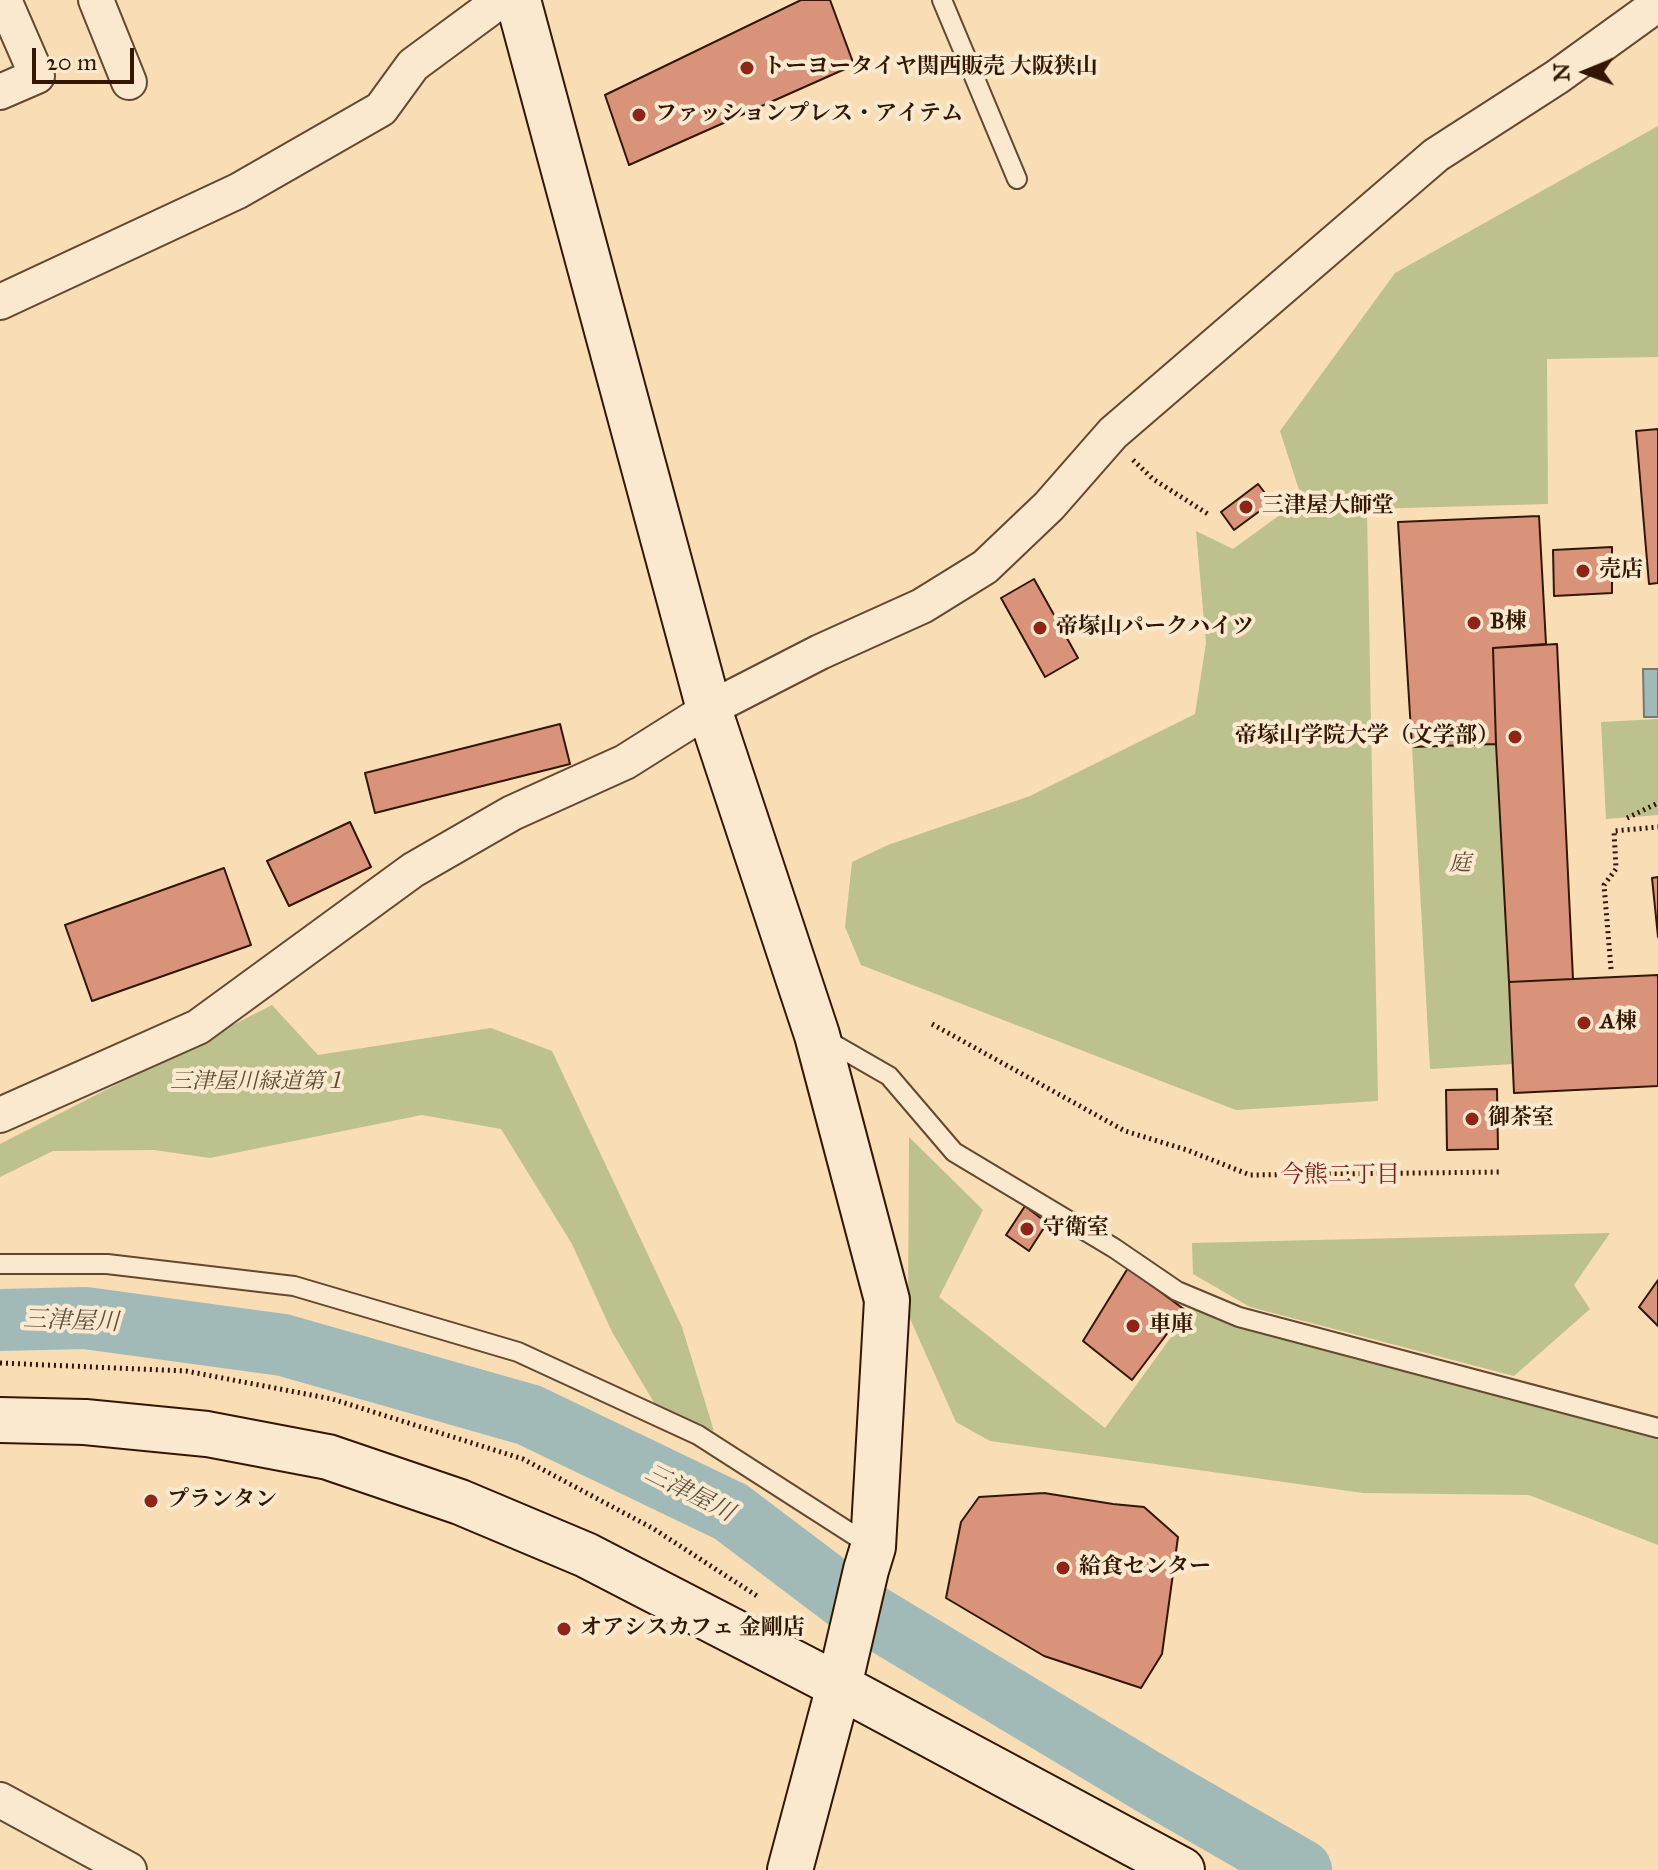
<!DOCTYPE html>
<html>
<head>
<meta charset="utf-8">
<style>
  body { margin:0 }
  #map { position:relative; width:1658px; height:1870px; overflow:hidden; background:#f8ddb5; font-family:"IM FELL Great Primer",serif }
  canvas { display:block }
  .north { position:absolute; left:1546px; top:32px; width:80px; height:80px; -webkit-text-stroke:6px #fae9cf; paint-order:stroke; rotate:269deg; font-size:22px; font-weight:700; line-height:32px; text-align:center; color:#331702 }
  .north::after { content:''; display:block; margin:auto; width:28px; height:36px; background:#331702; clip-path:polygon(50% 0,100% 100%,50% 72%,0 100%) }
  .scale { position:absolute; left:32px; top:48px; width:102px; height:36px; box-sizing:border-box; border:4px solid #331702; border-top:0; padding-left:10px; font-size:24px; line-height:28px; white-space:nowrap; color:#331702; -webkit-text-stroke:6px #fae9cf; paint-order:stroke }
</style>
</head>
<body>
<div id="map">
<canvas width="1658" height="1870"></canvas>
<div class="north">N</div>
<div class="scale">20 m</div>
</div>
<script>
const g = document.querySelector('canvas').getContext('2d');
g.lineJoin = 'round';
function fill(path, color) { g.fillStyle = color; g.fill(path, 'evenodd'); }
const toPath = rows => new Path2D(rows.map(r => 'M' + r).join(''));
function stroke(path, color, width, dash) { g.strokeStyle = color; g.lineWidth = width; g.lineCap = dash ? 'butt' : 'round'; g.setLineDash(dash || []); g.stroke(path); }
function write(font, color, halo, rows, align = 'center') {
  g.font = font + ' "IM FELL Great Primer","Noto Serif JP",serif'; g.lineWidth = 8; g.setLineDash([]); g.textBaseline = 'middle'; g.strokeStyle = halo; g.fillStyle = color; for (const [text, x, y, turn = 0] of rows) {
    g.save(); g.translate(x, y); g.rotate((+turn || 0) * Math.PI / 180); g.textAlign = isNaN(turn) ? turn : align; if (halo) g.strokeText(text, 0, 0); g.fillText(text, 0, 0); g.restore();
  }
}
fill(toPath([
  [1658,126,1658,357,1547,359,1548,504,1367,509,1378,1101,1236,1110,861,965,845,927,852,862,888,845,1030,796,1195,714,1206,643,1196,531,1233,549,1302,499,1280,431,1395,273],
  [1658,719,1658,815,1606,819,1601,722],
  [1496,744,1513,1064,1430,1069,1412,747],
  [272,1005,318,1055,491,1028,552,1051,682,1327,714,1431,659,1411,612,1332,572,1244,501,1129,422,1115,210,1158,154,1150,53,1151,0,1177,0,1144],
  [909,1137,983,1210,939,1297,1105,1428,1193,1307,1658,1430,1658,1545,1529,1495,1363,1493,990,1441,956,1422,908,1314],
  [1610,1233,1574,1285,1590,1309,1514,1376,1250,1307,1193,1274,1192,1243]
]), '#bdc18d');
const water = toPath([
  [1643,669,1658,669,1658,717,1644,717,1643,669]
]);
fill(water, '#a1bab7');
stroke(water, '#75796f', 2);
stroke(toPath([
  [0,1320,85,1318,283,1345,529,1415,731,1512,854,1605,1155,1786,1301,1870]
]), '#a1bab7', 62);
const building = toPath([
  [801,0,830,0,854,65,629,165,605,95,801,0],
  [1658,429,1658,583,1649,584,1636,431,1658,429],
  [1258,484,1272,502,1234,530,1221,512,1258,484],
  [1539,516,1546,644,1493,648,1496,744,1412,747,1398,522,1539,516],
  [1612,547,1612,593,1554,596,1553,550,1612,547],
  [1034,579,1078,658,1045,677,1001,598,1034,579],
  [1557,644,1573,979,1509,982,1496,744,1493,648,1557,644],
  [560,724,570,764,375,813,365,773,560,724],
  [350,822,371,867,289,906,267,861,350,822],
  [224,868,251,945,92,1001,65,925,224,868],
  [1658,877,1658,937,1652,878,1658,877],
  [1658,975,1658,1086,1514,1093,1509,982,1658,975],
  [1497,1089,1498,1149,1447,1150,1446,1090,1497,1089],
  [1025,1206,1047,1223,1029,1251,1006,1235,1025,1206],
  [1128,1268,1185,1310,1132,1380,1083,1341,1128,1268],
  [1658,1280,1658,1326,1639,1307,1658,1280],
  [1044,1493,1113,1504,1144,1507,1178,1537,1162,1654,1141,1688,1044,1656,946,1598,961,1522,979,1497,1044,1493]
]);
fill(building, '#d9937a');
stroke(building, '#331702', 2);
const lane = toPath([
  [942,0,1017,179],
  [823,1038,889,1076,954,1152,1114,1248,1177,1291,1239,1317,1658,1428],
  [0,1264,107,1264,294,1286,518,1352,698,1435,871,1546]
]);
const street = toPath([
  [96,0,129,82],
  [0,92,37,76,4,0],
  [0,302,238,191,381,109,413,65,501,0],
  [0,1115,198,1027,413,870,512,813,625,762,709,709,820,652,922,606,985,567,1049,506,1113,433,1436,155,1557,77,1658,4],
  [0,1800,129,1870]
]);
const secondary = toPath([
  [518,0,709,709,817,1035,887,1300,873,1547,866,1570,839,1686,790,1870],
  [0,1420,85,1422,207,1434,328,1457,460,1502,586,1555,839,1686,1182,1870]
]);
stroke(lane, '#64482f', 22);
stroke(street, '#64482f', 38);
stroke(secondary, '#331702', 48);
stroke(toPath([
  [1133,460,1153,479,1208,514],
  [1627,818,1658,803],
  [1611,969,1604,885,1616,869,1614,831,1658,827],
  [932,1024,1125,1131,1187,1150,1250,1175,1502,1172],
  [0,1363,186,1371,332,1399,523,1459,654,1529,757,1596]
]), '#331702', 5, [2, 4]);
stroke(lane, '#fae9cf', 18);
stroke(street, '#fae9cf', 34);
stroke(secondary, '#fae9cf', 44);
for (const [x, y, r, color] of [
  [747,68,8,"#8f2418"],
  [639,115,8,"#8f2418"],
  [1246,507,8,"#8f2418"],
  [1583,571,8,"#8f2418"],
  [1474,623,8,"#8f2418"],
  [1040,628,8,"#8f2418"],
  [1515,737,8,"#8f2418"],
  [1584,1023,8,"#8f2418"],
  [1472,1119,8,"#8f2418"],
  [1027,1229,8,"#8f2418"],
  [1133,1326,8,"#8f2418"],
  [151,1501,8,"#8f2418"],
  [1063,1568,8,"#8f2418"],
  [564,1629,8,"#8f2418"]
]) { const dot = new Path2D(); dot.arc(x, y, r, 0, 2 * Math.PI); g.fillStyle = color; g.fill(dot); stroke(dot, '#fae9cf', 3); }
write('bold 22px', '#331702', '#fae9cf', [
  ["トーヨータイヤ関西販売 大阪狭山",763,68],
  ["ファッションプレス・アイテム",655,115],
  ["三津屋大師堂",1262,507],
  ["売店",1599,571],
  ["B棟",1490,623],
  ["帝塚山パークハイツ",1056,628],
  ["帝塚山学院大学（文学部）",1499,737,"right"],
  ["A棟",1600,1023],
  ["御茶室",1488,1119],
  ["守衛室",1043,1229],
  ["車庫",1149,1326],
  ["プランタン",167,1501],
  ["給食センター",1079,1568],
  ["オアシスカフェ 金剛店",580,1629]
], 'left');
write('italic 22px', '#5c4a2c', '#fae9cf', [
  ["庭",1460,865],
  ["三津屋川緑道第１",258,1083]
]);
write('24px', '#7a1f14', '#fae9cf', [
  ["今熊二丁目",1340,1176]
]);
write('italic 24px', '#5a5041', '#fae9cf', [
  ["三津屋川",71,1322,2],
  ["三津屋川",689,1494,27]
]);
</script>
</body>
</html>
